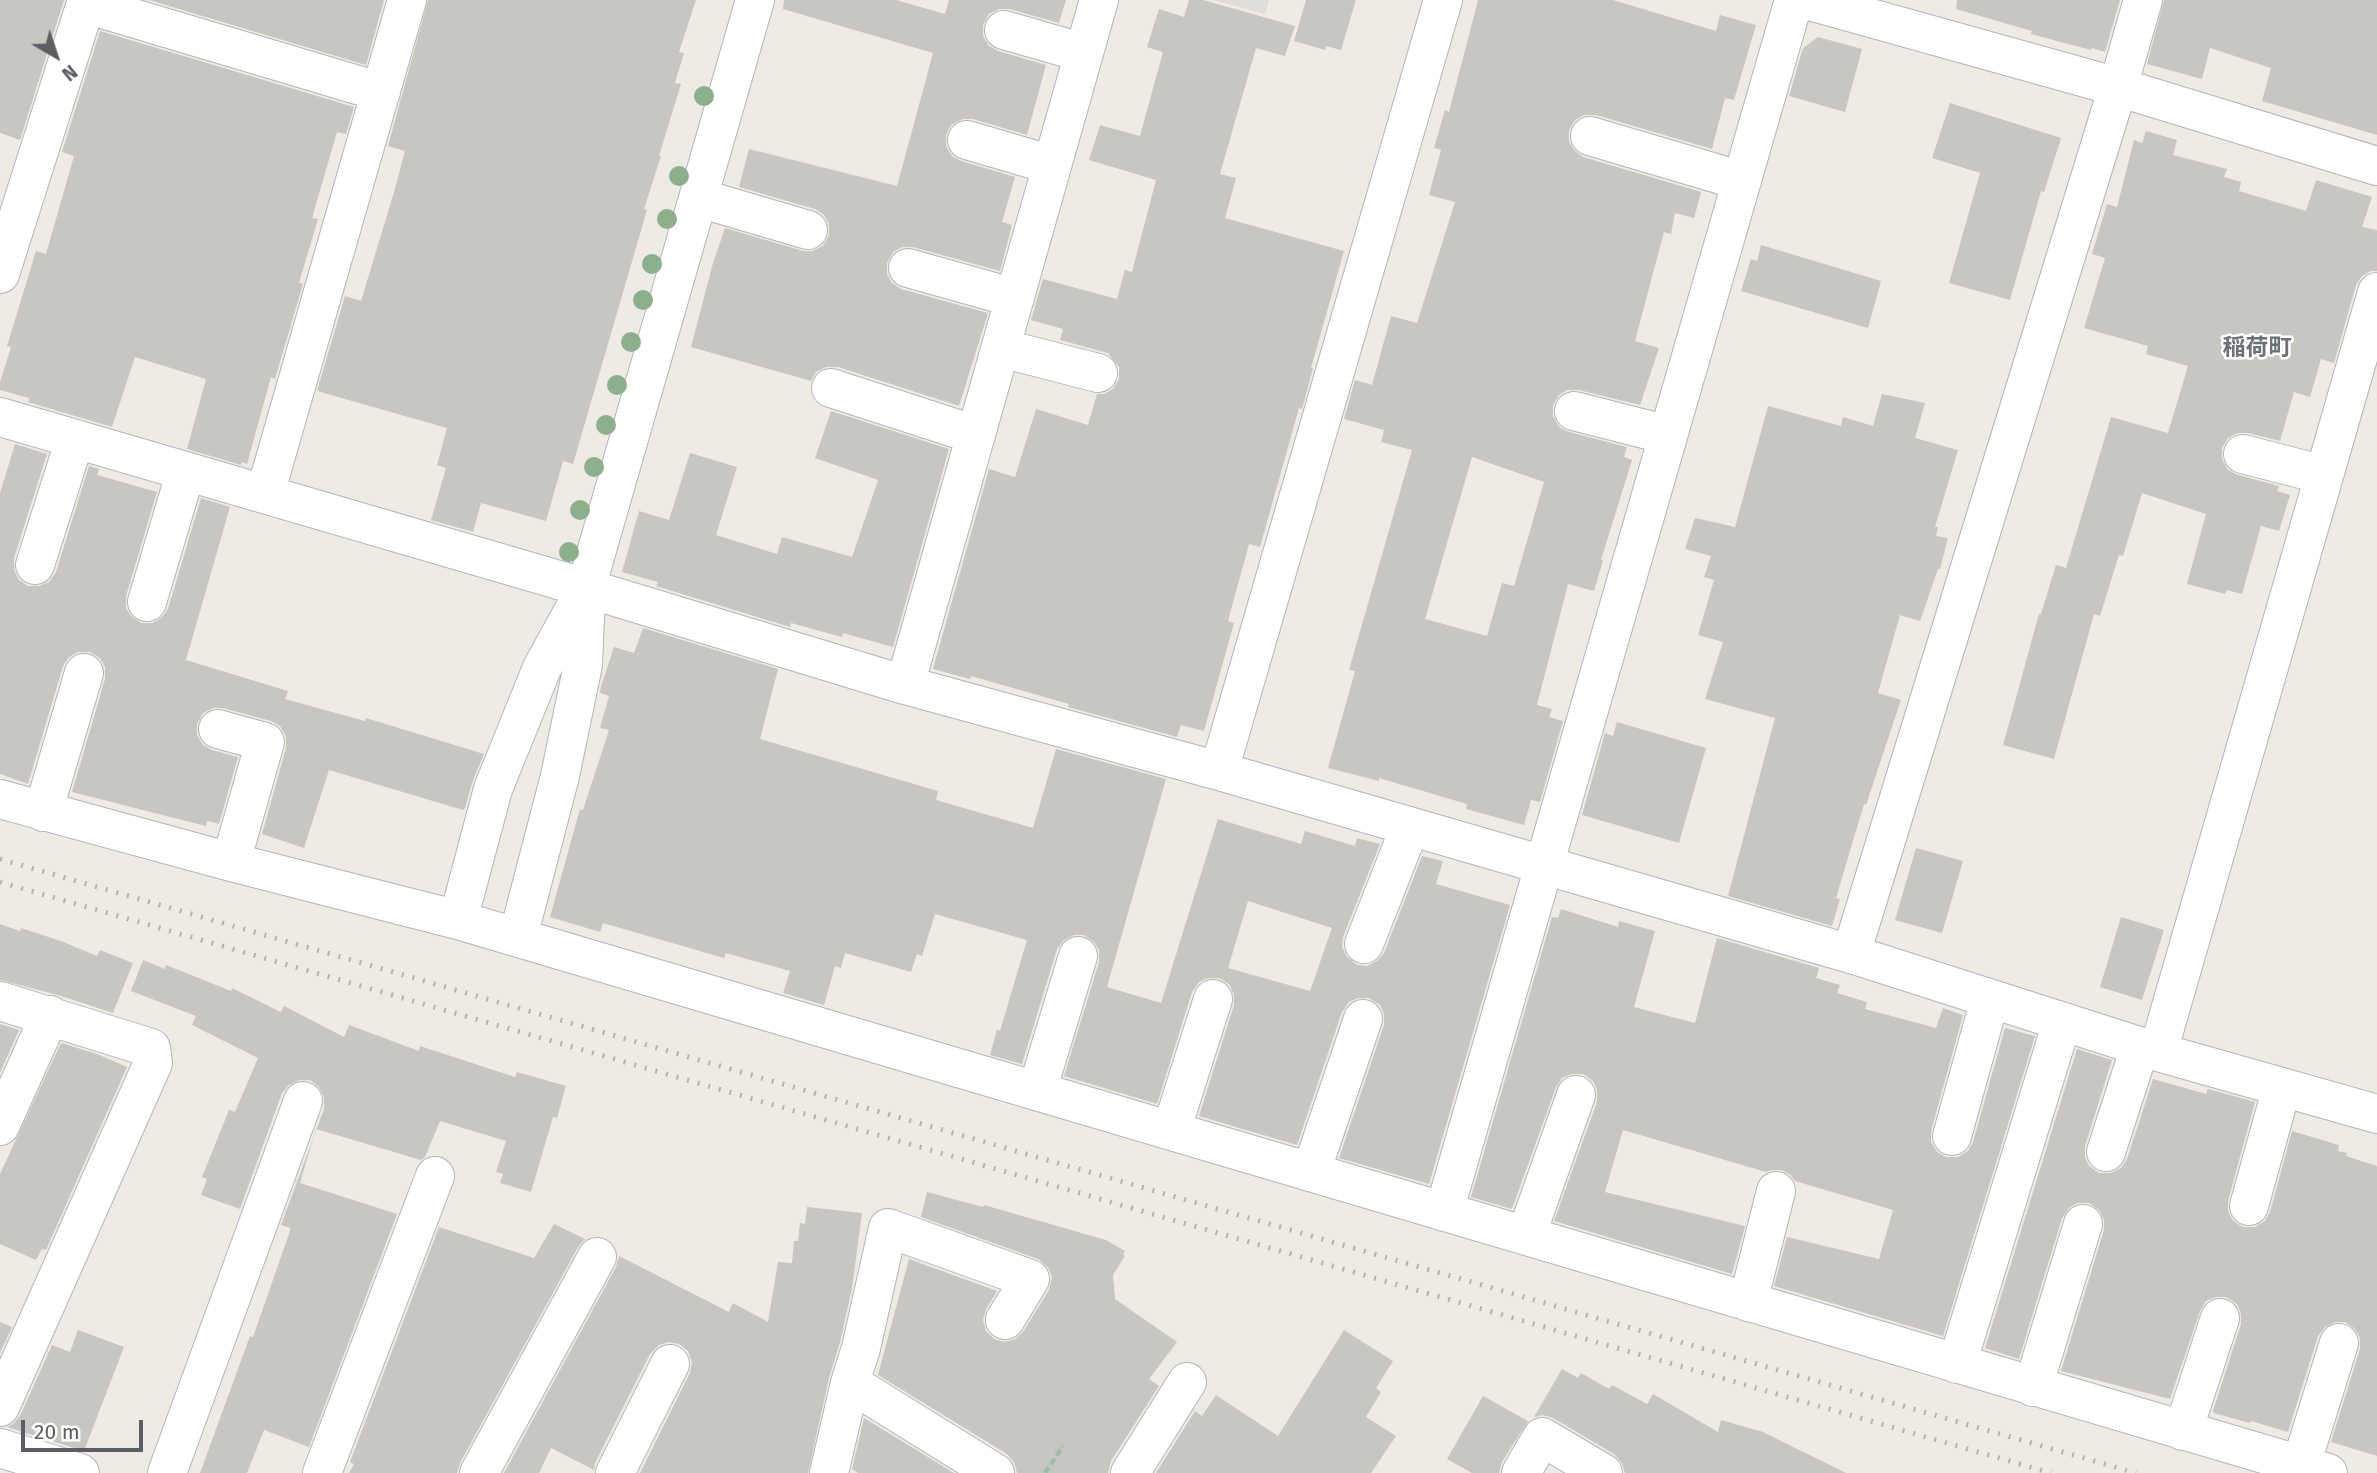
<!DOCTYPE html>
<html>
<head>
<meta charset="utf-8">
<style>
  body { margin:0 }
  #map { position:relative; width:2377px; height:1473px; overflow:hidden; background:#edebe4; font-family:"Fira Sans",sans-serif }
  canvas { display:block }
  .north { position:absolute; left:21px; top:21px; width:70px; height:70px; -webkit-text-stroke:5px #fff; paint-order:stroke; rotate:141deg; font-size:19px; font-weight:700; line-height:28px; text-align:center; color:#5c5e63 }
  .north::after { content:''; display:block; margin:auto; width:24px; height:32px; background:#5c5e63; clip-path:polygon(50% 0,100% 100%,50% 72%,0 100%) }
  .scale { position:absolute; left:21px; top:1420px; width:122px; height:32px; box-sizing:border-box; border:4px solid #5c5e63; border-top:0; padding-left:9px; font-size:21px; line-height:24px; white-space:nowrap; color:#5c5e63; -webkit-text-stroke:5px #fff; paint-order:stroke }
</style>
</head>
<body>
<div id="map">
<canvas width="2377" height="1473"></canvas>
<div class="north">N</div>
<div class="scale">20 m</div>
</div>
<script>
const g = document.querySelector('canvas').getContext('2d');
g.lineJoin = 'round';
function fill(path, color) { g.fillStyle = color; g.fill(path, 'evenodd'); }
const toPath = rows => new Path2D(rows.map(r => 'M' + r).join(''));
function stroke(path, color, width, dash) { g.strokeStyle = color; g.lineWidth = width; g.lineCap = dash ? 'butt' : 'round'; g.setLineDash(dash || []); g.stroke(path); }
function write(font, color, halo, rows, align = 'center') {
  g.font = font + ' "Fira Sans","Noto Sans JP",sans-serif'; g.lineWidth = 5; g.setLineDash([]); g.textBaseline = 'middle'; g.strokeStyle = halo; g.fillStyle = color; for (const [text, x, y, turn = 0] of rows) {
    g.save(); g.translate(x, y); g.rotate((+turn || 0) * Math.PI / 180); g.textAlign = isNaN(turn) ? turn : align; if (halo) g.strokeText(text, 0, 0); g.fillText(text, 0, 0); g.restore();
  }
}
fill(toPath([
  [1213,0,1269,0,1265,14]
]), '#deddd8');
fill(toPath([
  [0,0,64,0,20,140,0,133],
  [149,0,384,0,366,65],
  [428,0,696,0,679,52,684,53,675,83,681,84,659,156,661,156,644,209,647,210,573,464,563,461,546,521,481,503,473,532,431,520,446,468,437,465,447,428,317,391,345,296,361,301,394,192,405,151,388,146],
  [784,0,896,0,945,14,949,0,1066,0,1059,23,1010,9,999,9,989,14,983,25,983,36,989,46,998,51,1046,65,1027,135,973,119,963,119,951,125,946,135,946,146,952,156,961,161,1015,177,1002,222,1012,225,1000,271,913,247,902,247,893,252,887,263,887,274,892,283,901,289,988,313,959,406,838,367,826,367,816,372,811,381,691,347,713,263,725,228,803,251,812,251,823,246,829,235,829,224,824,215,815,209,739,187,749,149,897,186,912,131,933,53,783,9],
  [1189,0,1203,0,1295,26,1285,56,1256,48,1220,174,1236,178,1225,218,1344,251,1311,368,1313,368,1302,409,1299,408,1260,547,1249,544,1228,621,1234,623,1204,731,1181,725,1177,737,1068,707,1069,704,971,676,970,679,933,669,989,469,1015,477,1036,409,1088,425,1097,394,1104,394,1113,389,1119,379,1119,367,1108,353,1060,340,1063,329,1031,320,1043,279,1117,299,1125,270,1132,272,1156,180,1089,160,1100,125,1140,136,1163,52,1147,47,1159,9,1184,17],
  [1306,0,1356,0,1341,50,1326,46,1325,50,1294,41],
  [1478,0,1613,0,1716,31,1720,15,1756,25,1734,100,1725,98,1712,149,1596,115,1584,115,1575,120,1569,130,1569,142,1575,151,1583,157,1701,192,1694,218,1675,213,1671,234,1664,232,1635,341,1659,348,1640,405,1579,390,1567,390,1559,395,1553,405,1553,416,1559,427,1569,432,1627,447,1624,457,1632,460,1601,560,1603,560,1594,591,1568,584,1537,705,1552,709,1549,717,1563,721,1540,802,1531,800,1524,825,1466,809,1467,804,1379,778,1379,781,1328,768,1355,671,1349,670,1412,450,1381,442,1384,430,1344,419,1355,380,1372,385,1391,316,1417,323,1455,202,1429,195,1441,150,1434,148,1445,110,1449,112],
  [1472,457,1544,482,1514,586,1502,583,1487,636,1425,619],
  [1957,0,2120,0,2105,52,2092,48,2091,50,2031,34,2032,31,1956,9],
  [2164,0,2377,0,2377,135,2262,101,2271,68,2210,48,2202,79,2147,64],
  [100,31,354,107,346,134,337,132,312,218,318,219,299,283,303,284,275,379,271,377,247,464,242,462,241,465,187,449,206,379,135,357,112,427,28,402,29,398,0,390,0,382,11,347,7,346,36,251,46,254,74,156,62,152],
  [1818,37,1862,49,1845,112,1789,96,1803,48],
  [1950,103,2061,138,2044,192,2041,191,2010,300,1949,283,1980,173,1932,158],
  [2146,131,2177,140,2173,155,2227,169,2224,177,2241,182,2239,191,2306,211,2316,180,2372,197,2362,227,2377,230,2377,271,2371,271,2362,276,2356,285,2334,363,2321,359,2310,397,2294,392,2280,441,2248,433,2238,433,2228,438,2222,448,2222,459,2228,470,2238,475,2279,486,2277,491,2290,495,2279,531,2261,526,2242,594,2227,590,2225,594,2187,584,2206,514,2142,493,2123,556,2119,555,2100,616,2094,614,2054,759,2003,745,2039,614,2041,614,2056,565,2066,568,2111,417,2168,433,2188,366,2146,354,2148,346,2084,328,2105,258,2092,254,2107,204,2117,207,2134,140,2142,143],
  [1761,245,1881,281,1868,328,1741,291,1751,259,1757,261],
  [1882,394,1925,403,1915,438,1958,450,1935,527,1938,527,1936,536,1948,538,1940,569,1938,569,1920,621,1900,615,1878,693,1901,700,1866,805,1864,804,1836,898,1840,899,1832,926,1728,896,1775,718,1705,699,1723,642,1698,635,1714,580,1704,577,1711,556,1685,549,1695,518,1735,527,1768,406,1841,426,1843,417,1873,426],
  [831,411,949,449,893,647,843,633,842,637,791,623,790,627,656,586,658,582,622,572,639,511,669,520,690,453,737,467,716,535,777,554,782,537,852,557,878,480,815,458],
  [15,444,47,454,14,558,14,570,19,580,28,586,39,586,49,582,56,572,89,466,99,469,97,475,157,492,126,596,126,608,131,616,141,623,153,623,162,617,168,609,201,498,230,507,186,660,288,691,285,699,365,721,366,718,484,754,472,783,465,808,463,810,329,770,304,848,262,834,286,748,286,736,280,726,271,721,223,708,213,708,203,713,197,724,197,735,203,745,212,750,238,757,219,824,207,821,206,826,72,792,105,679,105,667,100,658,90,652,78,652,69,657,63,666,28,784,0,774,0,493],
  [643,628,778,669,760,739,938,791,936,800,1033,828,1056,749,1166,779,1107,987,1161,1003,1218,819,1301,844,1305,831,1355,846,1357,838,1380,844,1343,937,1342,947,1347,957,1357,965,1367,966,1377,961,1384,953,1422,856,1443,861,1436,884,1510,905,1429,1184,1339,1158,1384,1025,1384,1014,1380,1005,1369,998,1358,998,1349,1002,1342,1012,1297,1145,1199,1116,1234,1005,1234,995,1230,985,1219,978,1208,978,1199,982,1192,992,1157,1104,1064,1076,1099,962,1099,950,1094,942,1084,935,1074,935,1064,940,1057,949,1022,1064,990,1055,997,1030,1000,1031,1027,940,935,914,922,956,917,954,911,972,845,953,841,968,835,966,824,1005,783,993,790,971,726,953,724,958,603,923,600,932,550,917,580,809,583,810,609,730,600,728,609,696,600,693,601,686,614,647,634,653],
  [1248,901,1332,928,1310,991,1228,968],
  [1617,722,1706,748,1679,843,1582,815,1605,733,1613,736],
  [1916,848,1963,861,1942,933,1895,920],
  [1561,909,1618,927,1619,921,1655,931,1634,1007,1695,1023,1717,938,1819,968,1816,978,1840,985,1837,993,1867,1002,1865,1009,1936,1028,1943,1008,1963,1015,1931,1131,1931,1142,1937,1152,1946,1157,1958,1157,1968,1151,1973,1142,2005,1028,2035,1036,1943,1336,1774,1286,1787,1237,1879,1259,1893,1210,1795,1181,1791,1175,1782,1170,1771,1170,1766,1172,1623,1130,1605,1192,1745,1226,1732,1274,1554,1221,1597,1102,1597,1090,1593,1081,1583,1074,1571,1074,1562,1078,1556,1087,1512,1209,1471,1197,1552,917,1558,918],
  [2121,917,2164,930,2142,1000,2100,987],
  [0,924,20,931,21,928,61,941,97,956,100,950,133,963,113,1013,58,995,0,980],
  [143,960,165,969,166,965,231,991,232,988,281,1012,284,1006,344,1037,349,1025,419,1051,420,1046,515,1077,517,1072,566,1086,557,1118,553,1117,531,1192,500,1183,503,1174,496,1172,506,1141,440,1121,425,1157,421,1160,316,1129,300,1183,397,1214,309,1447,264,1430,247,1473,200,1473,250,1336,253,1337,291,1228,281,1225,324,1109,324,1097,319,1087,310,1080,299,1080,289,1085,282,1093,240,1209,201,1195,207,1179,202,1177,229,1110,235,1112,258,1058,192,1025,196,1016,131,991],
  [0,1024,19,1030,0,1073],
  [61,1043,97,1054,127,1067,46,1250,42,1249,36,1260,0,1244,0,1174],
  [2077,1049,2112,1060,2085,1146,2085,1157,2089,1166,2099,1173,2111,1173,2121,1168,2127,1159,2153,1079,2206,1094,2208,1089,2255,1102,2228,1201,2228,1211,2233,1221,2243,1227,2255,1227,2265,1221,2270,1212,2292,1131,2339,1145,2338,1151,2347,1153,2346,1156,2377,1166,2377,1456,2331,1442,2360,1349,2360,1338,2355,1329,2345,1322,2335,1322,2325,1327,2318,1336,2288,1432,2251,1421,2250,1423,2214,1413,2213,1411,2241,1324,2241,1314,2237,1304,2226,1297,2216,1297,2206,1301,2200,1311,2170,1399,2061,1371,2104,1230,2104,1220,2099,1210,2089,1203,2077,1203,2069,1208,2062,1218,2019,1359,1985,1348],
  [927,1192,983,1207,984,1205,1106,1240,1125,1251,1123,1254,1125,1256,1113,1275,1115,1299,1177,1342,1149,1379,1159,1386,1111,1461,1108,1473,1017,1473,1014,1462,1007,1454,878,1375,909,1259,997,1291,986,1309,983,1320,986,1331,994,1339,1004,1342,1015,1339,1023,1332,1049,1290,1052,1277,1048,1267,1038,1259,921,1217],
  [807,1207,862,1213,852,1288,840,1342,829,1378,808,1473,640,1473,690,1373,692,1362,688,1351,679,1344,669,1342,659,1345,650,1354,595,1463,594,1470,551,1448,539,1473,504,1473,616,1267,619,1256,729,1312,733,1303,768,1322,778,1262,792,1263,794,1241,798,1241,800,1223,805,1224],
  [554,1224,585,1239,578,1247,460,1463,457,1473,349,1473,354,1464,350,1462,439,1227,534,1258],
  [0,1322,12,1327,0,1353],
  [78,1330,124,1347,84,1451,7,1427,13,1424,20,1416,52,1345,70,1352],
  [1344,1330,1393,1361,1376,1388,1381,1392,1366,1417,1396,1436,1371,1473,1156,1473,1195,1411,1202,1416,1216,1395,1278,1436],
  [1562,1369,1578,1378,1581,1373,1609,1389,1612,1385,1647,1404,1653,1394,1718,1432,1721,1420,1763,1432,1846,1473,1625,1473,1622,1463,1614,1454,1553,1418,1543,1415,1534,1417],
  [1483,1396,1528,1421,1502,1462,1499,1473,1472,1473,1447,1459],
  [864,1418,954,1473,858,1473,852,1469]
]), '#c8c6c0');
const minor = toPath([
  [1806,0,2118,87,2377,166],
  [86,4,381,92],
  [1004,30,1084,53],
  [1590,136,1742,181],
  [967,140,1052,165],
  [699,198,808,230],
  [908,268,1015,298],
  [0,274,87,0],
  [1001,348,1098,373],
  [831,388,976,435],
  [1574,411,1668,435],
  [0,417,586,588,905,685,1219,771,1851,954,2158,1052,2377,1114],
  [2243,454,2324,475],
  [265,494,407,0],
  [35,565,75,439],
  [147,602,186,471],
  [905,685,1099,0],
  [218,729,265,742,231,862],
  [1219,771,1443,0],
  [0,799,231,862,458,920,2328,1473],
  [43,812,84,673],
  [458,920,493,789,542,668,586,588,755,0],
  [518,937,560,776,583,665,586,597],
  [1364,944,1410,827],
  [1851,954,2118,87,2143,0],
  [0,1001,151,1048,153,1063,0,1407],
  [2158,1052,2377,292],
  [1037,1091,1078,956],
  [0,1126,50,1015],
  [1171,1131,1213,999],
  [1952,1136,1990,999],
  [2106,1152,2140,1047],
  [1311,1172,1363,1019],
  [2249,1206,2282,1087],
  [1444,1212,1794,0],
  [1526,1236,1576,1095],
  [1748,1302,1776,1191],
  [1957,1364,2062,1022],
  [850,1383,995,1473],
  [2033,1387,2083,1224],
  [2183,1431,2220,1318],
  [0,1448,80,1473],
  [2301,1465,2339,1343],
  [167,1473,303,1101],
  [322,1473,435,1176],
  [479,1473,597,1257],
  [615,1473,670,1364],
  [829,1473,850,1383,861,1348,888,1228,1030,1279,1005,1320],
  [1130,1473,1187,1382],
  [1521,1473,1542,1437,1603,1473]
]);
stroke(minor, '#b4b5b9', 40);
stroke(toPath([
  [1045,1473,1063,1446]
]), '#9bc0a7', 4.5, [7, 3.5]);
stroke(minor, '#fff', 38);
stroke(toPath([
  [0,859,2136,1473],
  [0,882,2051,1473]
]), '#b2b2b3', 5, [2, 9]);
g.fillStyle = '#8cb08c';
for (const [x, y] of [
  [704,96],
  [679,176],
  [667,219],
  [652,264],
  [643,300],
  [631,342],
  [617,385],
  [606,425],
  [594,467],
  [580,510],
  [569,552]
]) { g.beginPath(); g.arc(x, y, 10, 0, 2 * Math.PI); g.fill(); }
write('bold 23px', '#6d7075', '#fff', [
  ["稲荷町",2257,349]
]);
</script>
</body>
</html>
